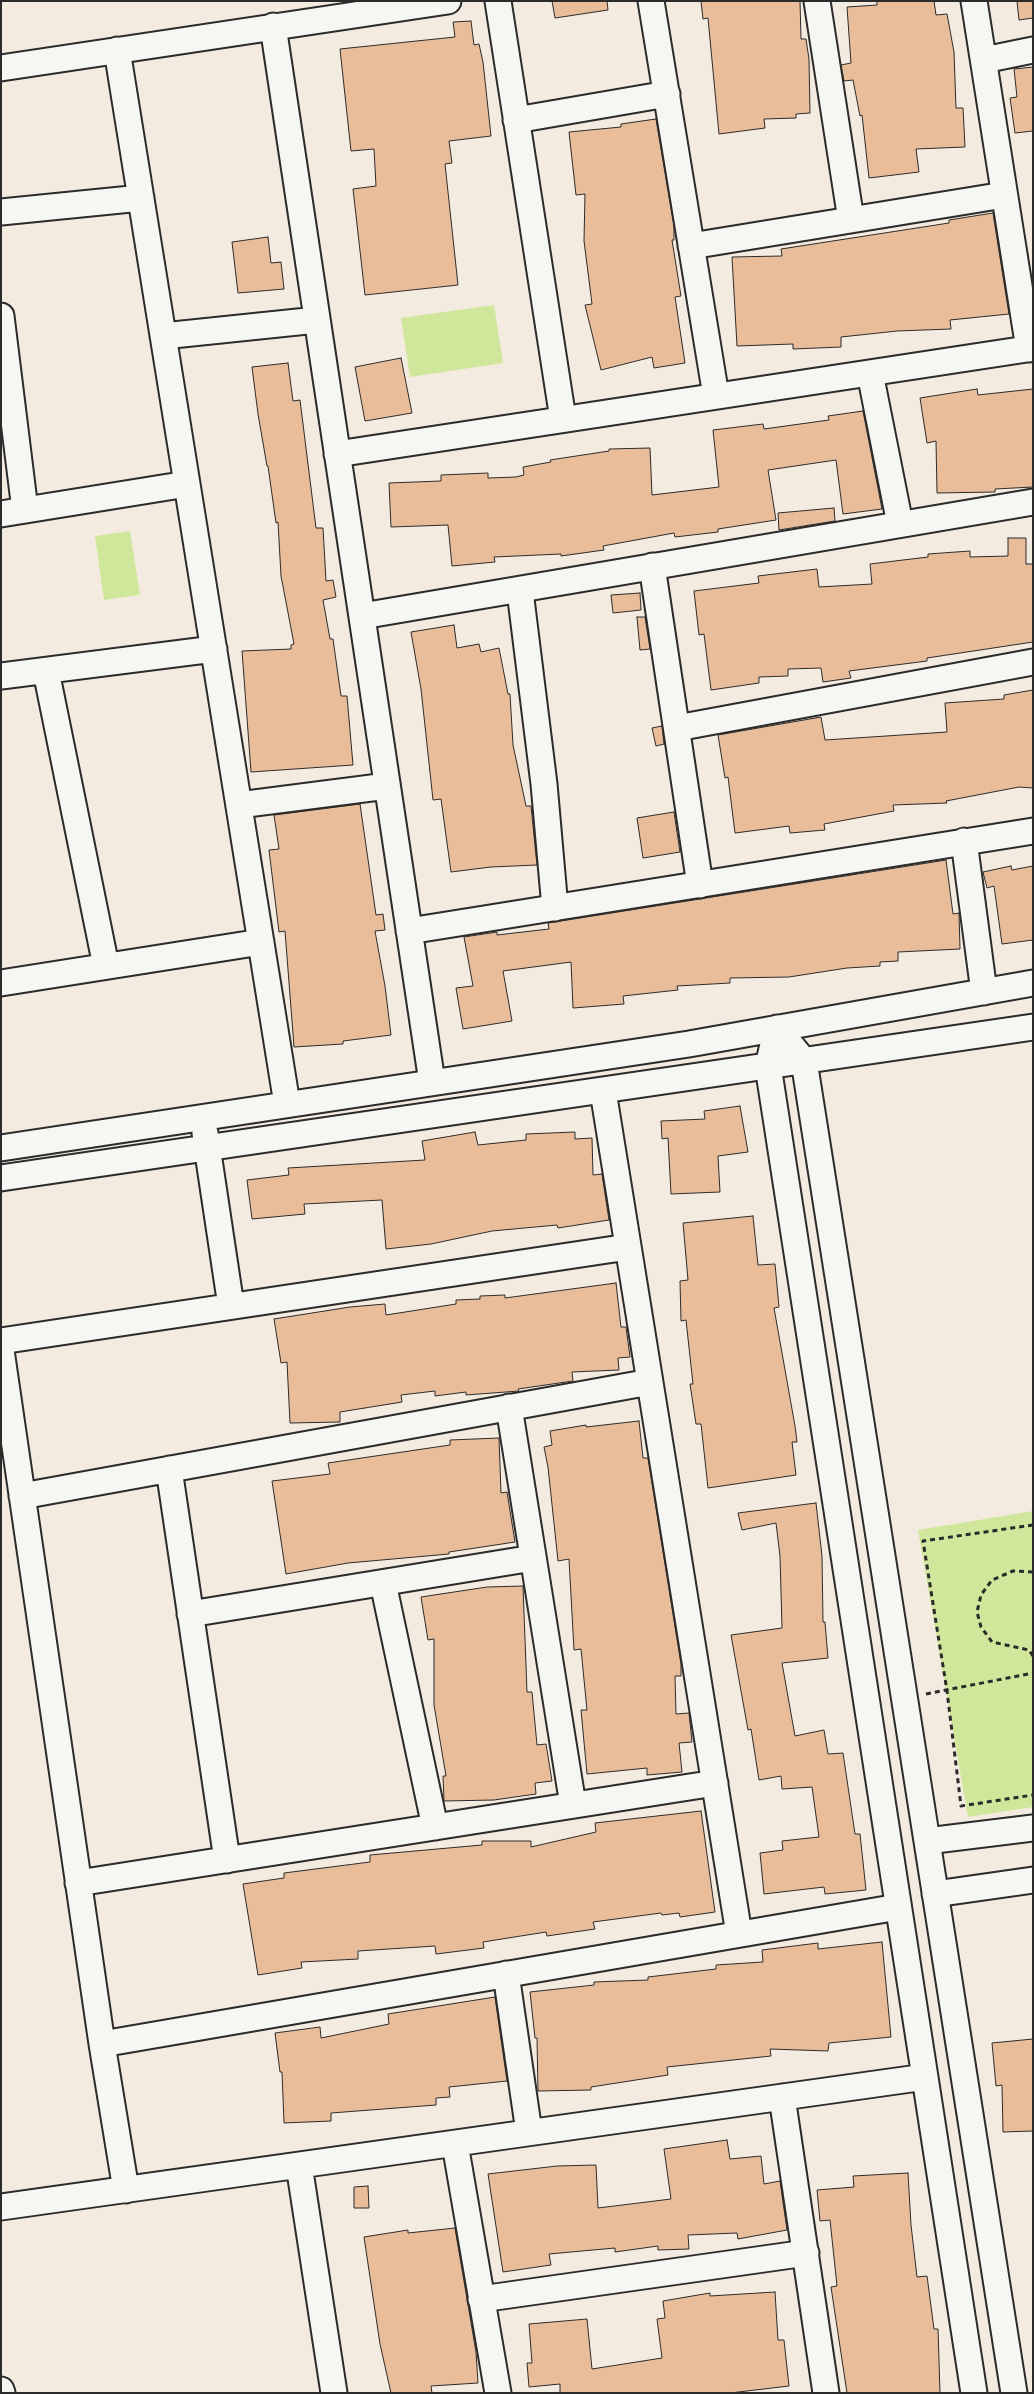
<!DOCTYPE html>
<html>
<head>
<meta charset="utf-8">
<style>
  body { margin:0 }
  #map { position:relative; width:1034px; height:2394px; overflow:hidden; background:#f4ebe0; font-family:Itim,sans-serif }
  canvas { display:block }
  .frame { position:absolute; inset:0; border:2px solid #2b2b2b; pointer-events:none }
</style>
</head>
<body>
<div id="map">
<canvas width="1034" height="2394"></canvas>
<div class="frame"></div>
</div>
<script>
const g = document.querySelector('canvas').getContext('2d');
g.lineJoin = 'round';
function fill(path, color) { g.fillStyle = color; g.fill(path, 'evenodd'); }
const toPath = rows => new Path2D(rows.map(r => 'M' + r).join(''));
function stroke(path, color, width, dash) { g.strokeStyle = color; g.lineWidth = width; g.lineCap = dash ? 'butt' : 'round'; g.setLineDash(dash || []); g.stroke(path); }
fill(toPath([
  [494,305,503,363,410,377,401,318],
  [130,531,140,595,104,600,95,536],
  [1033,1511,1033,1807,968,1817,918,1530]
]), '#d0e69b');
const building = toPath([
  [552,1,607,1,608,10,555,18,552,1],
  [701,1,800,1,801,39,806,39,809,59,810,113,796,114,796,118,764,119,765,128,719,134,708,18,703,19,701,1],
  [877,1,934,1,936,15,947,14,954,52,956,108,963,108,965,147,916,149,919,172,869,178,862,115,860,116,853,80,844,81,841,65,851,63,847,7,877,5,877,1],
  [1017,1,1033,1,1033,18,1019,20,1017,1],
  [471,21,474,45,479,44,483,62,491,136,449,141,452,163,445,164,458,285,365,295,353,189,376,186,374,149,351,151,340,49,455,37,453,22,471,21],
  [1033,67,1033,131,1015,133,1010,98,1017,97,1014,69,1033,67],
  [656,119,674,226,674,240,672,240,681,296,675,297,685,363,654,368,652,357,601,370,585,305,592,304,584,241,585,194,576,195,569,132,621,127,621,124,656,119],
  [993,213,1009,314,950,320,951,329,897,331,841,337,841,347,793,349,793,344,737,346,732,257,782,256,781,249,949,223,949,220,993,213],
  [268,237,271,263,281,262,284,289,238,293,232,242,268,237],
  [401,358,412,413,365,421,355,367,401,358],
  [288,363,293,401,300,400,316,528,323,528,326,581,333,580,336,597,323,600,330,639,333,639,341,696,347,696,353,765,251,772,242,651,291,649,291,645,294,644,281,576,278,522,276,523,268,466,267,466,258,414,252,367,288,363],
  [977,389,978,395,1033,389,1033,487,995,489,995,492,937,493,936,441,927,443,920,398,977,389],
  [863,411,882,509,843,514,836,460,768,470,776,520,718,529,718,532,675,537,674,533,603,546,604,550,561,556,561,554,494,557,495,562,452,566,448,525,391,527,389,483,441,481,441,475,488,473,488,478,516,477,524,475,523,467,551,462,550,460,609,451,609,449,650,448,652,495,719,487,713,430,763,424,764,429,829,420,828,416,863,411],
  [834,508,835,521,779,530,778,513,834,508],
  [1008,538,1026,538,1026,564,1033,564,1033,642,927,658,927,661,849,671,851,678,823,682,821,668,788,669,788,676,759,677,759,683,711,690,704,634,699,635,694,591,759,583,758,576,817,569,819,587,872,584,870,564,928,557,928,554,970,551,970,557,1008,556,1008,538],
  [640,593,641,610,613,613,611,595,640,593],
  [637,617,645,617,650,649,640,650,637,617],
  [454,625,457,648,479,644,481,652,499,648,508,694,510,694,513,745,526,806,531,806,537,865,491,867,451,872,441,799,433,800,421,689,411,632,454,625],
  [1033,690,1033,788,1019,787,946,801,947,803,893,805,894,811,824,824,825,830,790,833,789,826,735,833,728,777,725,778,718,735,821,717,825,740,947,732,945,703,1004,699,1004,695,1033,690],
  [662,726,664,744,656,746,652,728,662,726],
  [360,804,376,915,383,914,385,930,375,931,385,986,391,1035,343,1041,343,1044,294,1047,285,931,279,932,269,850,279,849,274,815,360,804],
  [674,812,680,852,643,858,637,818,674,812],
  [946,860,953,914,959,913,960,949,898,952,898,961,880,962,880,966,847,968,789,977,730,978,730,983,677,986,678,990,623,996,624,1004,573,1008,571,962,503,971,512,1021,463,1029,456,988,473,986,464,937,497,932,497,935,549,929,548,923,946,860],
  [1011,866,1012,870,1033,866,1033,940,1002,944,994,886,987,888,983,872,1011,866],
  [740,1106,748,1152,718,1156,720,1192,671,1194,668,1138,662,1139,661,1121,705,1119,704,1111,740,1106],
  [475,1132,478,1145,526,1140,526,1134,575,1132,575,1139,592,1138,593,1175,602,1174,609,1220,558,1228,557,1225,492,1231,431,1244,386,1249,382,1200,304,1204,305,1214,252,1219,247,1180,289,1175,288,1168,425,1160,422,1141,475,1132],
  [753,1216,758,1265,775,1264,779,1307,774,1308,795,1426,797,1442,792,1442,796,1475,708,1488,701,1424,696,1424,690,1384,693,1384,686,1320,681,1321,680,1281,688,1280,683,1223,753,1216],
  [616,1283,621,1327,626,1327,630,1357,618,1358,619,1370,572,1372,573,1381,518,1389,519,1391,466,1395,466,1392,435,1396,435,1391,401,1395,402,1402,340,1412,340,1422,290,1423,287,1362,281,1363,274,1319,350,1307,385,1304,386,1315,456,1304,456,1300,480,1299,480,1296,505,1295,505,1298,616,1283],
  [639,1421,643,1458,648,1458,681,1664,681,1676,675,1676,676,1714,689,1713,692,1742,679,1743,682,1772,647,1775,647,1768,587,1774,581,1710,587,1710,581,1649,574,1650,569,1559,558,1561,548,1467,544,1447,552,1445,550,1431,586,1425,586,1427,639,1421],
  [499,1438,501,1493,507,1492,515,1542,449,1552,449,1554,348,1563,286,1574,272,1481,330,1474,328,1463,450,1445,450,1440,499,1438],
  [816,1503,822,1556,823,1622,825,1622,828,1658,782,1663,795,1736,824,1730,828,1754,843,1753,855,1834,860,1834,866,1890,825,1894,824,1887,764,1894,760,1853,783,1850,782,1841,819,1837,812,1787,782,1789,781,1776,759,1780,751,1729,748,1730,731,1635,782,1628,780,1556,776,1523,742,1530,738,1513,816,1503],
  [523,1586,527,1692,532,1692,537,1745,546,1744,552,1781,535,1783,536,1794,494,1800,444,1801,443,1776,446,1776,434,1705,434,1639,428,1640,421,1597,487,1587,523,1586],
  [701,1811,715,1912,680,1917,679,1913,662,1915,661,1913,593,1922,595,1929,547,1936,546,1932,483,1942,484,1948,436,1954,435,1946,358,1951,358,1959,301,1962,302,1968,258,1975,243,1884,284,1878,284,1873,370,1862,370,1855,482,1845,482,1841,531,1841,531,1847,596,1832,595,1823,701,1811],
  [882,1942,891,2037,829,2043,828,2051,770,2049,771,2056,667,2067,668,2075,591,2087,591,2090,538,2091,537,2038,535,2038,530,1992,594,1985,594,1982,648,1980,648,1977,716,1969,716,1965,763,1962,762,1950,818,1943,818,1949,882,1942],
  [495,1997,507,2081,449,2087,450,2097,436,2098,436,2105,331,2113,331,2121,284,2123,282,2072,280,2072,275,2033,320,2027,321,2038,389,2024,388,2014,495,1997],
  [1033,2039,1033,2131,1003,2132,1002,2085,996,2086,992,2043,1033,2039],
  [727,2140,730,2159,761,2156,764,2184,780,2181,787,2230,738,2239,737,2233,688,2235,689,2249,658,2250,658,2246,615,2252,615,2248,549,2254,551,2265,503,2272,488,2174,557,2166,596,2165,598,2208,671,2199,664,2149,727,2140],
  [908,2173,911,2225,917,2277,927,2276,934,2329,938,2329,940,2393,847,2393,831,2287,837,2286,830,2220,820,2221,817,2190,854,2187,853,2176,908,2173],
  [368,2186,369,2208,354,2208,354,2187,368,2186],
  [455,2228,476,2352,478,2383,431,2386,432,2393,391,2393,380,2344,364,2237,408,2230,408,2233,455,2228],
  [775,2292,778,2340,784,2340,789,2386,730,2393,560,2393,560,2384,529,2387,527,2363,532,2363,529,2324,587,2319,592,2369,662,2358,657,2319,665,2318,663,2301,710,2293,710,2296,775,2292]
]);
fill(building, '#eabd9a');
stroke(building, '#2b2b2b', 1);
const minor = toPath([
  [498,1,563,419],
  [651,1,716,396],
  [817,1,851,220],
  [974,1,1029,349],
  [273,26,432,1082],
  [117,50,287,1104],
  [984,60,1033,50],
  [1,68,448,1],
  [516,120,667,94],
  [1,212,141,198],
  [691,246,1004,195],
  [1,316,25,510],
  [163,336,317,320],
  [870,373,900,524],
  [337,454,1033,348],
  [1,514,187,484],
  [652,566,700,885],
  [520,591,544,784,555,908],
  [362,616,1033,502],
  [46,671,106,966],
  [1,676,214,649],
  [677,728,1033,662],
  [239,805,387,786],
  [964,841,984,992],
  [409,931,1033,831],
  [1,983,261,942],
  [777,1028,804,1061,1014,2393],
  [777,1028,768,1066,974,2393],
  [603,1091,739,1934],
  [205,1133,231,1306],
  [1,1148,689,1044,1033,983],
  [1,1178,1033,1027],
  [1,1341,628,1247],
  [1,1350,102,2044,126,2190],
  [509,1407,573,1805],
  [169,1469,227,1860],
  [22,1496,650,1382],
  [383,1583,435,1827],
  [190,1614,533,1558],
  [927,1841,1033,1828],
  [78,1883,715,1783],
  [935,1894,1033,1880],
  [506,1974,529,2132],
  [102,2044,898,1907],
  [782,2097,826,2393],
  [455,2144,498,2393],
  [299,2165,334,2393],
  [1,2207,925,2077],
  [481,2299,806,2253],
  [1,2390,2,2393]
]);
stroke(minor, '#2b2b2b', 29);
stroke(toPath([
  [1033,1525,923,1541,947,1691,961,1806,1033,1795],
  [1033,1572,1013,1571,992,1580,981,1595,977,1612,981,1627,992,1642,1029,1650,1033,1656],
  [926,1694,1033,1673]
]), '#2b2b2b', 3, [5, 4]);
stroke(minor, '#f6f6f2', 25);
</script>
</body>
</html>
